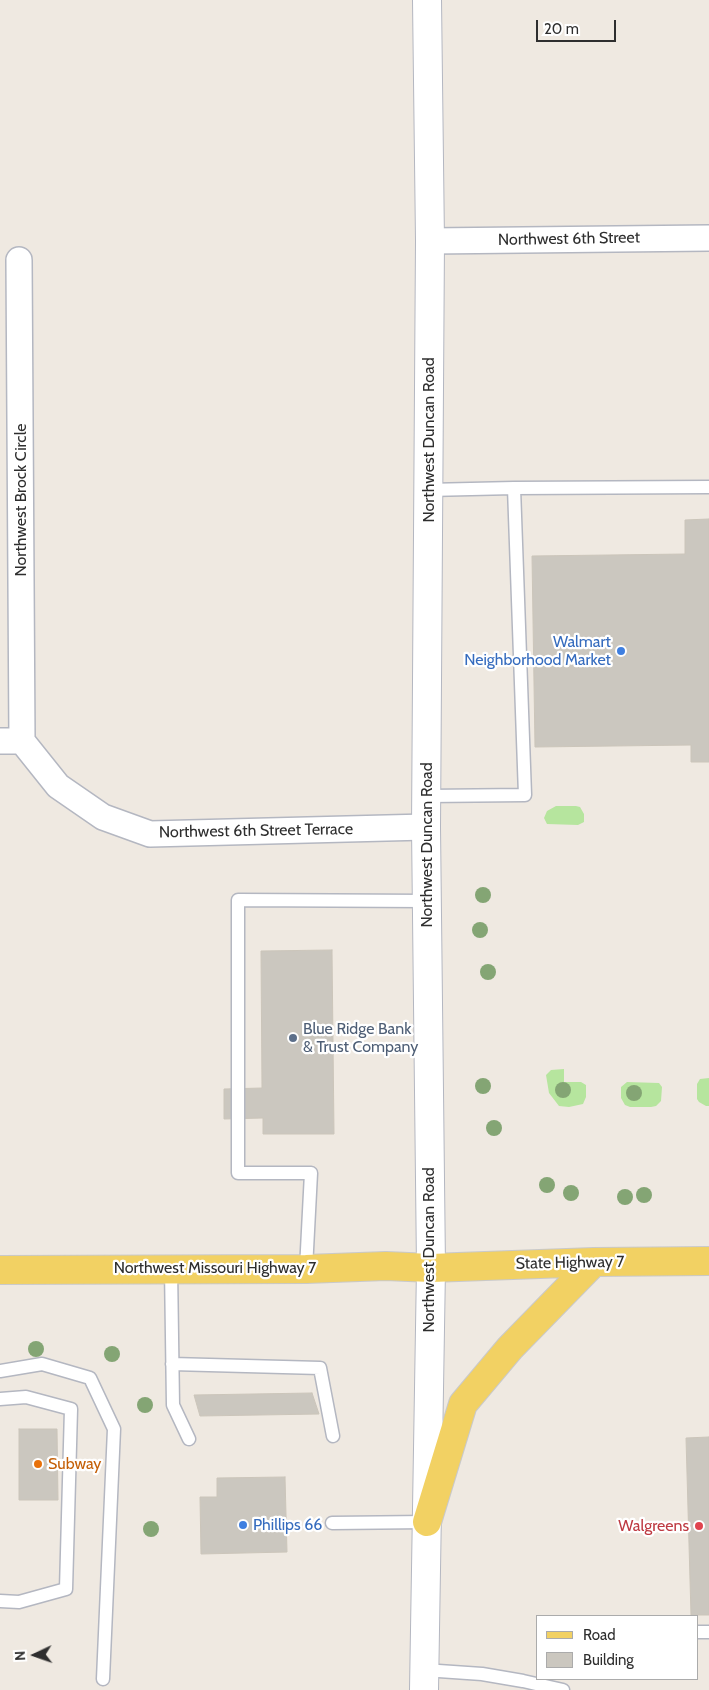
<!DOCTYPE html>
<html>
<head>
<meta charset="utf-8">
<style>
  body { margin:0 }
  #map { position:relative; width:709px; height:1690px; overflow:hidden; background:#efe9e1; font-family:Cabin,sans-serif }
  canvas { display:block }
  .legend { position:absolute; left:536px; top:1615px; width:162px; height:65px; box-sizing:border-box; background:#fff; border:1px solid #ababab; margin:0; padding:6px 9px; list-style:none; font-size:15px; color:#2e2e2e }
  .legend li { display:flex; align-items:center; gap:10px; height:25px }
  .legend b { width:25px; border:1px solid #ababab }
  .north { position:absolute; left:10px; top:1630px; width:50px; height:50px; -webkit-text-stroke:4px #fff; paint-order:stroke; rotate:267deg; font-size:14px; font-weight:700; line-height:20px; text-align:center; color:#2e2e2e }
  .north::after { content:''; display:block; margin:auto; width:18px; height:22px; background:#2e2e2e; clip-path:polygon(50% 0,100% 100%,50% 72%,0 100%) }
  .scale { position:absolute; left:536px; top:20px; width:80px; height:22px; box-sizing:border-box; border:2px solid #2e2e2e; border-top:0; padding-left:6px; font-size:15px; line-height:18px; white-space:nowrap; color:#2e2e2e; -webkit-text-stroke:4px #fff; paint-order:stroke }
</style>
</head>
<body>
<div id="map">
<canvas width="709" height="1690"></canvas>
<ul class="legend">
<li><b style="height:6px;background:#f2d163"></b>Road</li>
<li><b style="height:14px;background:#cbc7bf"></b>Building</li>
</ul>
<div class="north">N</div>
<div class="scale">20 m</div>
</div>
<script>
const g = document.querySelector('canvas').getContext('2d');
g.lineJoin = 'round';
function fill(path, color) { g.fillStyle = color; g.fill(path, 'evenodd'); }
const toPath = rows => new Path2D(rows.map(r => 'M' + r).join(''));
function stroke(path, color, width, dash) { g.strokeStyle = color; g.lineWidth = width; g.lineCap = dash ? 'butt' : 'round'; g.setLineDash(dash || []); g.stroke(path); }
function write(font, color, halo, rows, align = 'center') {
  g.font = font + ' Cabin,sans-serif'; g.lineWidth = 4.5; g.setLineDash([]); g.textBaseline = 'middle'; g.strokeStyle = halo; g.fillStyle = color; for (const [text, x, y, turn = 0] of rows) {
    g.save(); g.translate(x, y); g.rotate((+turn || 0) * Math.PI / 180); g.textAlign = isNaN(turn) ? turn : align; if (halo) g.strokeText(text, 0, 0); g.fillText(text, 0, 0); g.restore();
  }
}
fill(toPath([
  [556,806,576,806,580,807,584,814,584,822,578,825,547,824,544,818,547,811],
  [564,1069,564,1082,581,1082,586,1085,586,1097,583,1104,569,1107,559,1106,549,1093,546,1075,551,1070],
  [709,1078,709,1106,706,1106,699,1102,697,1099,697,1084,700,1079],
  [627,1082,659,1083,662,1087,661,1101,656,1106,651,1107,630,1107,625,1105,621,1098,621,1087]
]), '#b6e59e');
const building = toPath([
  [709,519,709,762,691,762,691,745,535,747,532,556,685,554,685,520,709,519],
  [332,950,334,1134,263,1134,263,1118,224,1119,224,1089,262,1088,261,951,332,950],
  [312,1393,319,1414,200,1416,194,1395,312,1393],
  [19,1429,57,1429,58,1500,19,1500,19,1429],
  [709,1437,709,1615,691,1615,686,1438,709,1437],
  [285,1477,287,1552,201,1554,200,1497,217,1497,217,1478,285,1477]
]);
fill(building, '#cbc7bf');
stroke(building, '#cbc5ba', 1);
const service = toPath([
  [514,488,709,487],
  [427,796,525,795,514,488,428,490],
  [171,1268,173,1405,189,1439],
  [306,1269,311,1173,238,1173,238,900,427,901],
  [172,1364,320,1368,333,1436],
  [0,1371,42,1364,90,1378,114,1429,103,1679],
  [0,1399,26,1397,71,1409,66,1589,19,1602,0,1601],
  [332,1523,427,1522],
  [698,1632,709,1632],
  [424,1670,482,1674,523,1681,563,1690]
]);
const minor = toPath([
  [430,241,709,238],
  [19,260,22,741],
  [0,741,22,741,58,786,103,817,150,834,426,827]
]);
const tertiary = toPath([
  [424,1690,431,1268,426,827,430,241,427,0]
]);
const primary = toPath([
  [0,1270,306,1269,386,1266,431,1268,594,1262,709,1261],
  [427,1522,463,1404,510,1348,594,1262]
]);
stroke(service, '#b4b7c1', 15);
stroke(minor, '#b4b7c1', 28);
stroke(tertiary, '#b4b7c1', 30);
stroke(primary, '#c9c9c9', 30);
stroke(service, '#fff', 12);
stroke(minor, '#fff', 25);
stroke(tertiary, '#fff', 28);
stroke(primary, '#f2d163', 28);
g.fillStyle = '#84a574';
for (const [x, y] of [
  [483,895],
  [480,930],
  [488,972],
  [483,1086],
  [563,1090],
  [634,1093],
  [494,1128],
  [547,1185],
  [571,1193],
  [644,1195],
  [625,1197],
  [36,1349],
  [112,1354],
  [145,1405],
  [151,1529]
]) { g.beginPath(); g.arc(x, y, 8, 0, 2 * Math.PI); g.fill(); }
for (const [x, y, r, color] of [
  [621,651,5,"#3f7fe0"],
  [293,1038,5,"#5c6f8a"],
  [38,1464,5,"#e8710a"],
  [243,1525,5,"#3f7fe0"],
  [699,1526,5,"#e0444e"]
]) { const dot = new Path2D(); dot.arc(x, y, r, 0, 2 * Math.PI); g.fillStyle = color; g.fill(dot); stroke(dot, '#fff', 2); }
write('16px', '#2e2e2e', '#fff', [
  ["Northwest 6th Street",569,239,-1],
  ["Northwest Duncan Road",429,440,-90],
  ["Northwest Brock Circle",21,500,-90],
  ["Northwest 6th Street Terrace",256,831,-1],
  ["Northwest Duncan Road",427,845,-90],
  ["Northwest Duncan Road",429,1250,-90],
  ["State Highway 7",570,1263,-1],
  ["Northwest Missouri Highway 7",215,1268]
]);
write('16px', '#366cbe', '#fff', [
  ["Walmart",611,642],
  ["Neighborhood Market",611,660],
  ["Phillips 66",253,1525,"left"]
], 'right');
write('16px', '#4e5e75', '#fff', [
  ["Blue Ridge Bank",303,1029],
  ["& Trust Company",303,1047]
], 'left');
write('16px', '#c56008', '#fff', [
  ["Subway",48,1464]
], 'left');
write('16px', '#be3a42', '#fff', [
  ["Walgreens",689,1526]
], 'right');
</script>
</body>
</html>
